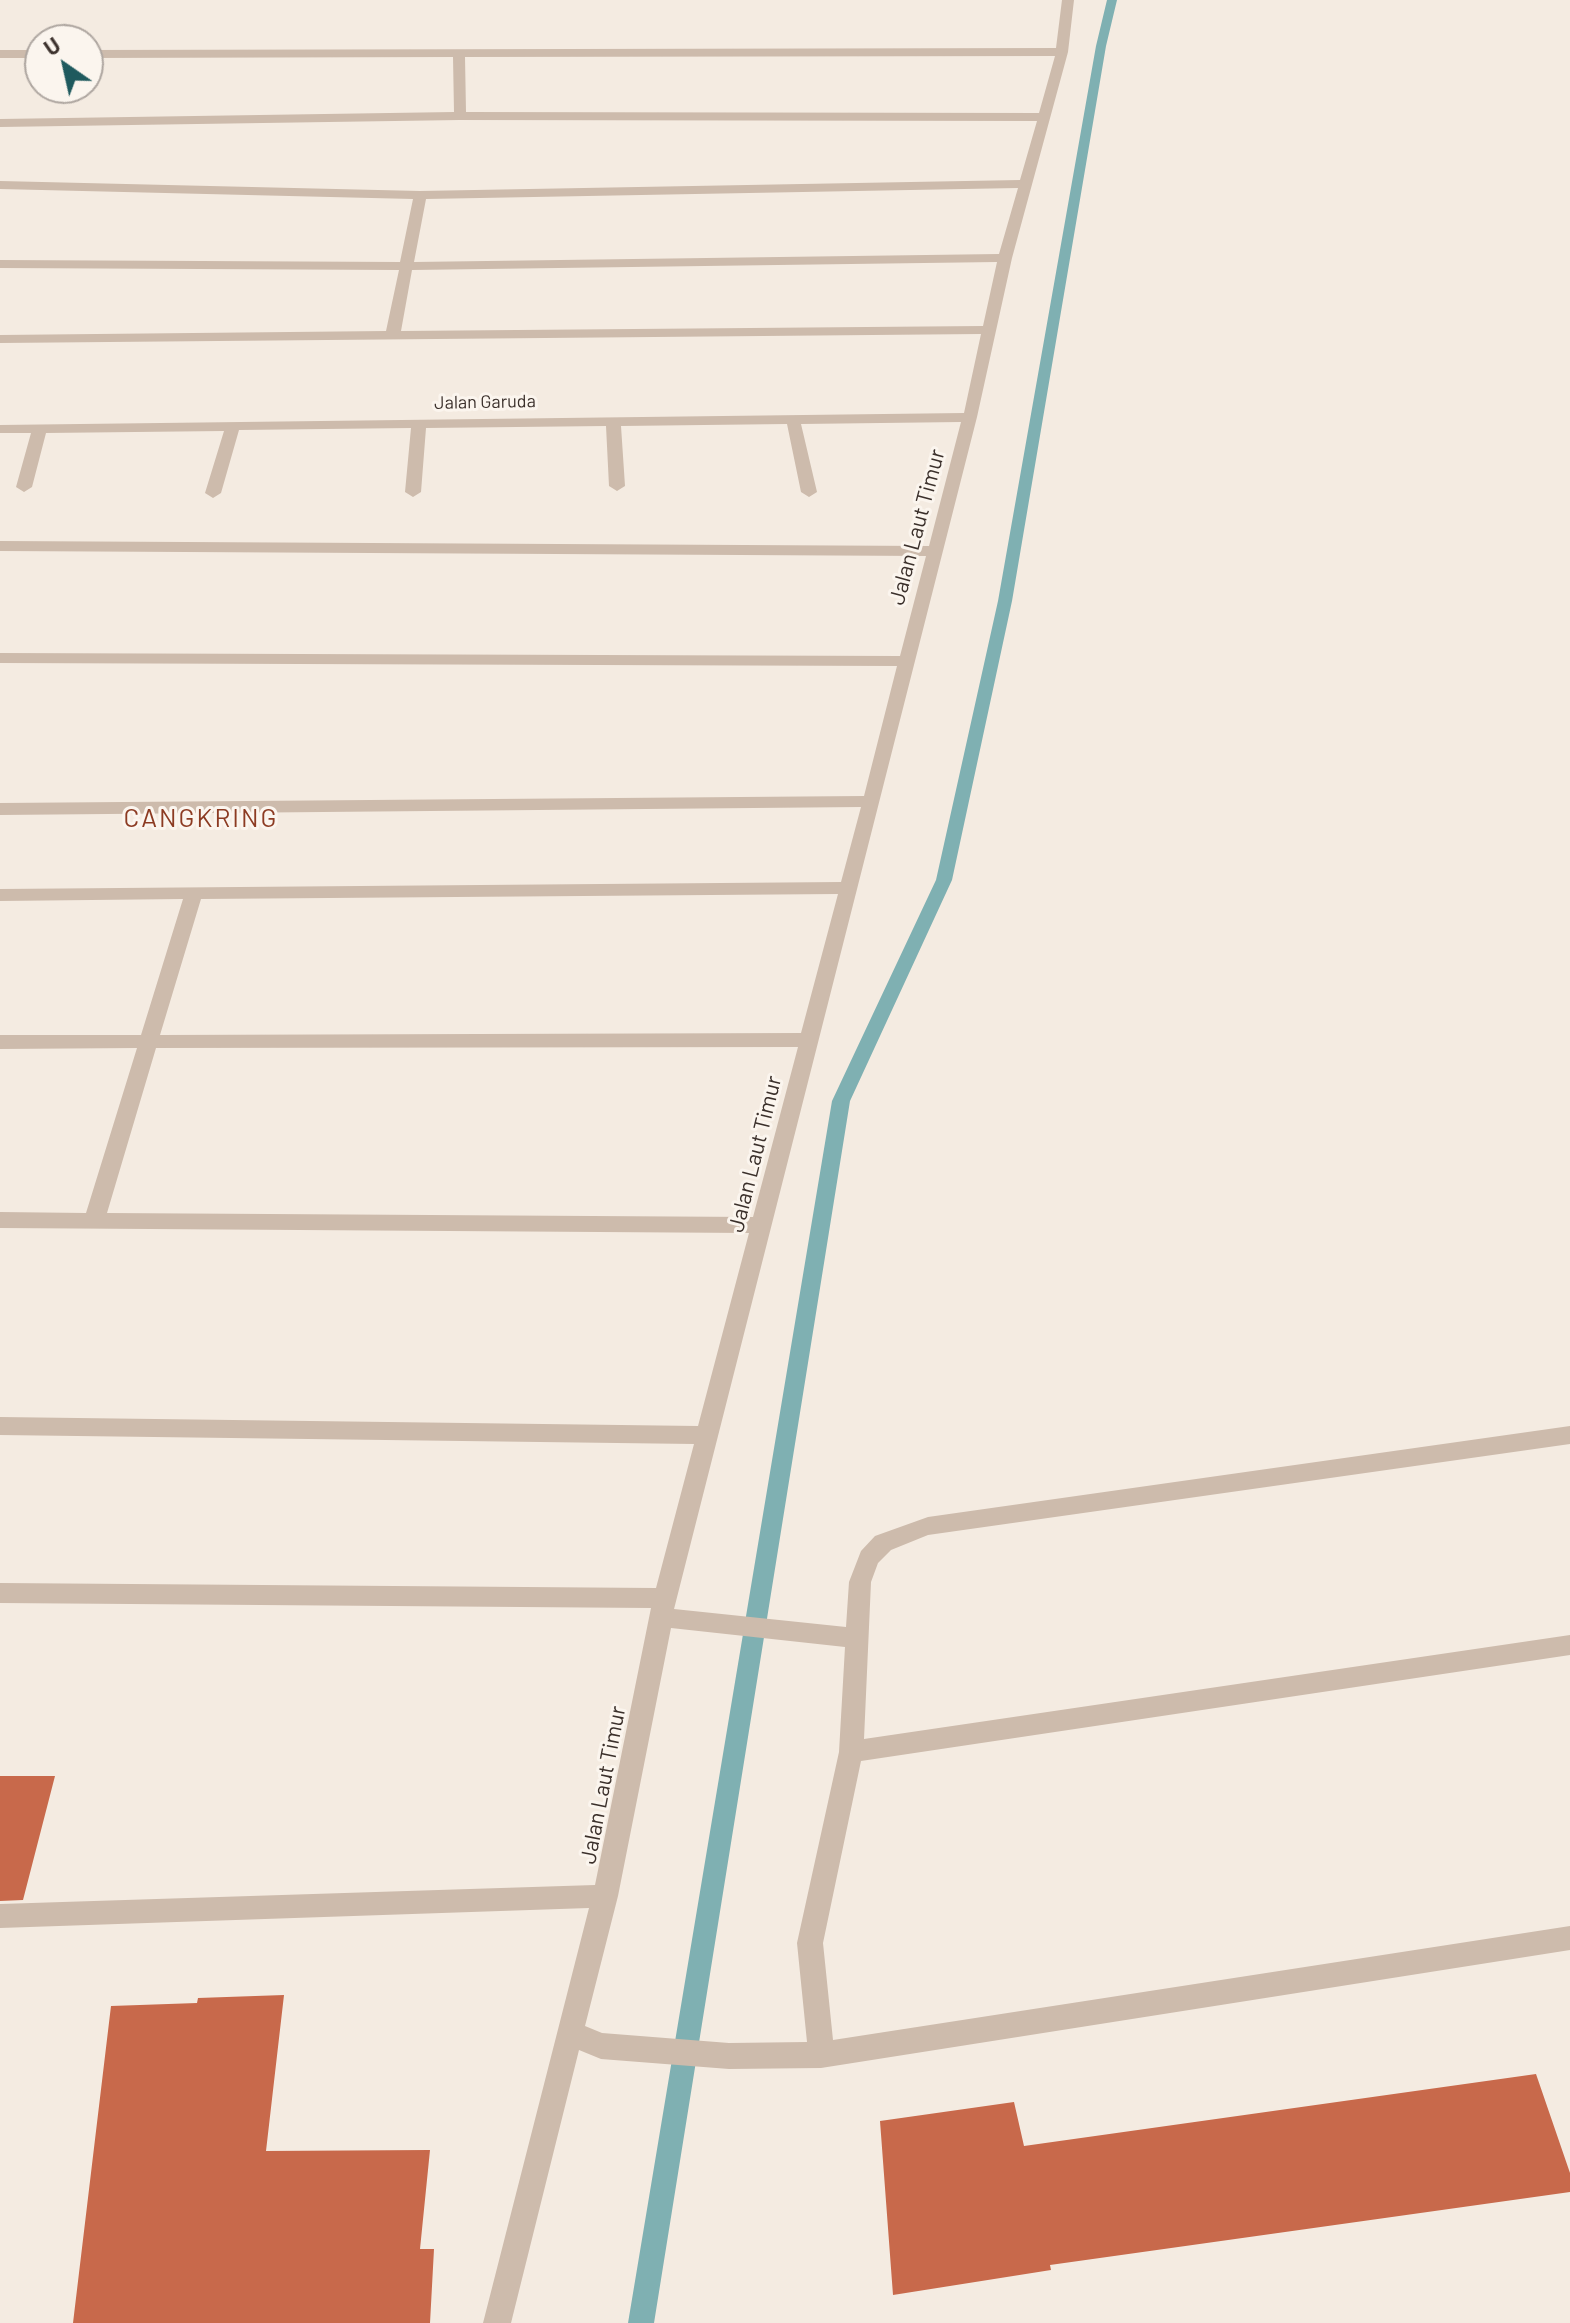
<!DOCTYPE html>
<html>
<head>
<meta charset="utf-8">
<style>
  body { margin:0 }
  #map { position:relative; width:1570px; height:2323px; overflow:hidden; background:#f4ebe1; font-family:Barlow,sans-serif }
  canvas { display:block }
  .north { position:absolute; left:24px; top:24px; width:80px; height:80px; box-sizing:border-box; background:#fbf5ee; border:2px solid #aea6a0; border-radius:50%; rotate:326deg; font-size:22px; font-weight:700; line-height:32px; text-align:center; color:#3b302b }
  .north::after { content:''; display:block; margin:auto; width:28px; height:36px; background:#1f5a5e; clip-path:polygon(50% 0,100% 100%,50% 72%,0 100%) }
</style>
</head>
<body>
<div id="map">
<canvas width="1570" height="2323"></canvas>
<div class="north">U</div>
</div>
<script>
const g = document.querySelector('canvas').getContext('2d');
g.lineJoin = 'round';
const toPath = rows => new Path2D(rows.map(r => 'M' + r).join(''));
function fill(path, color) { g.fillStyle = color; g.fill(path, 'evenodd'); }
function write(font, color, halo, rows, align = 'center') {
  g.font = font + ' Barlow,sans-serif'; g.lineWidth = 6; g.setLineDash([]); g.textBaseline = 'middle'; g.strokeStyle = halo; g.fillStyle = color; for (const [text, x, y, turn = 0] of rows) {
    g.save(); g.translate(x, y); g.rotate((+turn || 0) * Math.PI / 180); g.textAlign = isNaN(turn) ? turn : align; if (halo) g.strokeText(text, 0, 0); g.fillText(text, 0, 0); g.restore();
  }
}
fill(toPath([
  [1107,0,1117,0,1106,46,1012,601,952,880,850,1101,654,2323,628,2323,832,1101,936,880,998,601,1096,46,1107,0]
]), '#7fb0b2');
fill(toPath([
  [0,1776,55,1776,23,1900,0,1901],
  [284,1995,266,2151,430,2150,420,2249,434,2249,430,2323,73,2323,111,2006,197,2003,198,1998],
  [1536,2074,1570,2173,1570,2192,1050,2265,1051,2270,893,2295,880,2121,1014,2102,1024,2146]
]), '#c8694b');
fill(toPath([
  [1062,0,1074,0,1068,52,1012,258,977,417,674,1609,846,1627,849,1582,861,1551,875,1536,928,1517,1570,1426,1570,1444,928,1535,891,1550,878,1563,871,1582,864,1739,1570,1635,1570,1655,861,1761,823,1943,833,2040,1570,1926,1570,1950,821,2068,729,2069,601,2059,579,2050,511,2323,483,2323,589,1908,0,1928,0,1904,595,1885,651,1608,0,1603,0,1583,656,1588,694,1444,0,1435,0,1417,698,1426,749,1233,0,1228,0,1212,86,1213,137,1048,0,1049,0,1035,141,1035,183,899,0,901,0,889,841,882,861,807,0,815,0,803,864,796,897,666,0,663,0,653,900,656,926,556,0,551,0,541,929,546,961,422,801,424,817,492,809,497,801,492,787,424,621,426,625,486,617,491,609,486,606,426,426,428,421,492,413,497,405,492,411,428,239,430,221,493,213,498,205,493,224,431,46,433,32,487,24,492,16,487,31,433,0,433,0,425,964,413,981,334,0,343,0,335,386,331,399,270,0,268,0,260,400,262,413,199,0,189,0,181,420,191,1020,180,1037,121,460,120,0,127,0,119,454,112,453,57,88,58,88,50,1056,48,1062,0],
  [1055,56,1039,113,466,112,465,57,1055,56],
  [1018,188,999,254,414,262,426,199,1018,188],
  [997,262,983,326,401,331,412,270,997,262],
  [838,894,801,1033,160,1035,201,899,838,894],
  [798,1047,753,1217,107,1213,156,1048,798,1047],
  [671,1628,845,1647,839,1752,797,1943,807,2042,729,2043,602,2033,585,2026,618,1896,671,1628],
  [0,50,40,50,40,58,0,58,0,50]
]), '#cdbbac');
write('18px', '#3b302b', '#fbf5ee', [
  ["Jalan Garuda",485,402,-1]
]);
write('22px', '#3b302b', '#fbf5ee', [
  ["Jalan Laut Timur",917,527,-75],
  ["Jalan Laut Timur",755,1154,-76],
  ["Jalan Laut Timur",603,1785,-79]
]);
g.letterSpacing = '2px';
write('26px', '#8c3b22', '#fbf5ee', [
  ["CANGKRING",201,818]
]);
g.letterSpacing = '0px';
</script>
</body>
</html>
